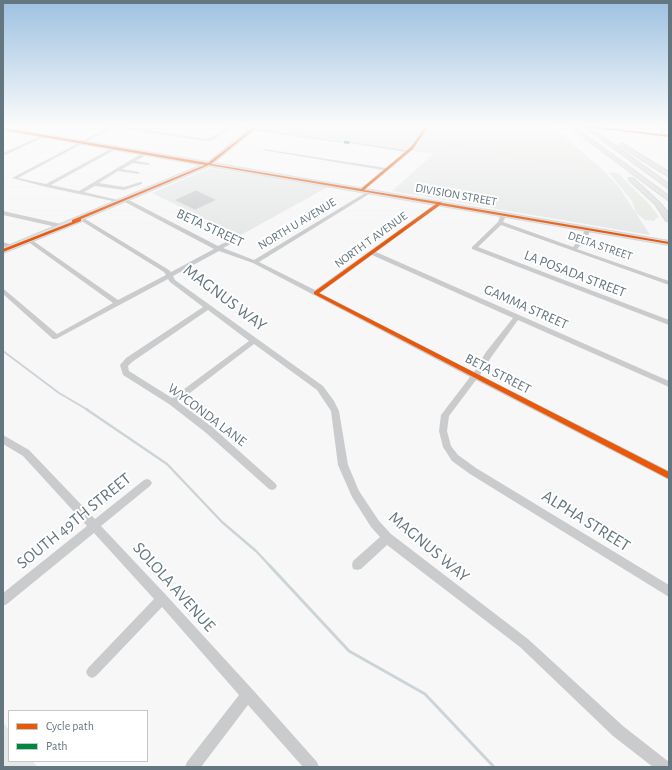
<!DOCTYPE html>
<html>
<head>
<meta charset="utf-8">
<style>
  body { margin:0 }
  #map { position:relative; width:672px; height:770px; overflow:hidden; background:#f7f7f7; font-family:"Alegreya Sans",sans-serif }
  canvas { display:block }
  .frame { position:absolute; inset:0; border:4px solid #64767f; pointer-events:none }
  .legend { position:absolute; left:8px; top:710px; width:140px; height:52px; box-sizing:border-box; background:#fff; border:1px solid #c1c8cc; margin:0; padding:5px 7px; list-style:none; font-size:12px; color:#64767f }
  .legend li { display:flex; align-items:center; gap:8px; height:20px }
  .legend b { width:20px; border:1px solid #c1c8cc }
</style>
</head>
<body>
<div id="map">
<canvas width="672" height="770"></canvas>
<div class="frame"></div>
<ul class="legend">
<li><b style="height:5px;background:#e8590c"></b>Cycle path</li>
<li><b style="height:5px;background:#00873e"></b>Path</li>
</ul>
</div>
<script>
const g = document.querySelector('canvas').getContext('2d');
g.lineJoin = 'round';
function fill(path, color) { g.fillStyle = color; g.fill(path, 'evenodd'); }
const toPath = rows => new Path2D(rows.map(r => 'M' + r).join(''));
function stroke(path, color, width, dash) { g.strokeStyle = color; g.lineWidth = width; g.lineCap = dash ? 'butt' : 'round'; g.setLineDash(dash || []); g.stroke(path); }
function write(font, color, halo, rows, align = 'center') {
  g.font = font + ' "Alegreya Sans",sans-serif'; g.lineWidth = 4; g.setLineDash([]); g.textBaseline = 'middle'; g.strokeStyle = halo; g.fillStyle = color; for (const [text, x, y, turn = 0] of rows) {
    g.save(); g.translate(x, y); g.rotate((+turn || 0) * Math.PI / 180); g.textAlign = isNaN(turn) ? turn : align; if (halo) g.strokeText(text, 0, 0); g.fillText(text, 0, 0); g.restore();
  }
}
fill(toPath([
  [440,148,564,168,570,166,605,172,619,187,650,235,392,191],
  [210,168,328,187,239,236,152,193],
  [3,721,9,731,9,761,33,761,37,767,3,767]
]), '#e6e8e7');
fill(toPath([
  [267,125,551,125,605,172,570,166,564,168,440,148,434,154,262,129],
  [613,172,619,174,649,204,659,217,655,219,655,221,645,220,636,213,632,201,609,173]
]), '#e6e9e4');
stroke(toPath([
  [3,351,59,393,88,410]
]), '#ccd4d7', 2);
stroke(toPath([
  [86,409,167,464,222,522,256,551,271,567]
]), '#ccd4d7', 2.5);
stroke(toPath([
  [270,566,349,651,425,694,494,767]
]), '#ccd4d7', 3);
const building = toPath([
  [196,190,217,200,195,210,174,200,196,190]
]);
fill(building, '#cdcfd0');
stroke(building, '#e6e6e6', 1);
const major = toPath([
  [255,125,260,125,213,163,669,241,669,245,209,166,83,219,82,221,3,253,3,248,202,165,3,130,3,128,208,162,255,125]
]);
const highway = toPath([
  [567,125,572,125,669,196,669,201,567,125],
  [582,125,587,125,669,184,669,189,582,125],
  [620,144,624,144,669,172,669,177,620,146,620,144],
  [629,178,633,178,659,202,669,214,669,221,666,221,655,204,629,180,629,178]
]);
stroke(major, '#d3d4d5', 2);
stroke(highway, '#d3d4d4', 2);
fill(toPath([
  [103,125,113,125,206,139,211,138,227,127,220,125,234,125,346,142,344,143,231,127,213,140,206,141,113,127,18,178,46,184,116,146,118,146,118,148,51,185,79,191,144,152,148,152,148,154,136,161,149,163,149,165,133,163,122,169,139,172,139,174,118,171,99,183,124,187,140,182,142,182,142,184,124,190,95,186,84,192,122,201,122,203,46,187,12,178,109,127,103,125],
  [426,125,430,125,413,149,362,191,360,190,360,189,383,170,262,150,264,149,386,168,405,152,349,143,351,142,407,150,411,147,426,125],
  [658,125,662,125,665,134,669,135,669,137,599,127,601,126,661,134,658,125],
  [45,134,48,135,3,156,3,153,45,134],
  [370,190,374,191,259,262,315,290,438,202,442,202,442,204,376,252,669,381,669,387,518,320,492,356,480,375,669,471,669,480,476,380,449,416,447,431,451,446,458,455,476,468,669,585,669,597,470,474,452,461,443,447,439,431,441,415,470,377,253,263,219,251,173,276,175,280,323,386,334,401,339,411,348,465,359,491,379,521,391,534,528,639,623,726,669,762,669,767,653,767,613,736,520,647,387,545,361,569,357,570,353,569,352,565,353,561,380,537,371,527,352,497,338,465,331,411,317,390,254,344,178,402,211,426,275,483,277,486,275,489,272,490,269,489,205,432,169,404,123,375,120,365,126,358,203,307,170,282,168,279,56,339,53,339,3,294,3,289,5,290,57,334,113,303,27,241,27,239,29,238,118,300,166,275,164,272,80,220,80,218,82,217,169,270,171,272,214,249,123,201,123,199,127,199,218,246,236,237,240,237,240,239,223,248,254,260,370,190],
  [372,255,513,318,486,352,474,372,320,293,372,255],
  [208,310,249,341,172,398,129,371,128,366,132,362,208,310],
  [3,211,61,224,64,226,61,228,3,215,3,211],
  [504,212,507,214,503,222,573,247,583,234,586,227,590,227,589,234,577,249,669,281,669,285,501,225,478,247,669,320,669,325,472,249,472,247,498,222,501,214,504,212],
  [3,242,15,246,16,247,13,249,3,246,3,242],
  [3,435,29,450,95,519,144,480,147,479,150,480,152,483,150,486,101,526,166,595,253,690,317,762,319,767,303,767,248,705,201,767,185,767,187,762,239,695,162,607,96,676,92,678,88,676,86,672,88,668,154,599,94,533,7,604,3,606,3,593,87,526,23,456,3,444,3,435]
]), '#cacbcc');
fill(major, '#dedfe0');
fill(highway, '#dedfe0');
stroke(toPath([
  [577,125,601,127]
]), '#cacbcc', 4.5);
stroke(toPath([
  [344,142,351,143]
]), '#00873e', 2.5, [5.5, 2.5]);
fill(toPath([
  [257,125,259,125,211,164,361,189,411,147,427,125,429,125,413,149,364,190,438,202,440,202,442,203,669,242,669,244,440,205,319,293,669,472,669,479,314,294,314,292,436,204,209,165,81,219,81,221,3,252,3,249,72,222,72,220,205,165,3,130,3,128,208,163,257,125],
  [576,125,669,135,669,137,577,126,576,125]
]), '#e8590c');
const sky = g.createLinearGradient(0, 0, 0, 233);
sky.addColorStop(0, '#9dc1e1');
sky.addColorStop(0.54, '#fbfbfb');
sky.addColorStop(1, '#fbfbfb00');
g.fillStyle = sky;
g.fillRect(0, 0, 672, 233);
write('12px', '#64767f', '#fff', [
  ["DIVISION STREET",456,195,10],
  ["NORTH U AVENUE",297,224,-31],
  ["NORTH T AVENUE",371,240,-36],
  ["DELTA STREET",600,246,19]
]);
write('14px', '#64767f', '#fff', [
  ["BETA STREET",210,228,25],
  ["LA POSADA STREET",575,274,21],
  ["GAMMA STREET",526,307,24],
  ["BETA STREET",498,374,27],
  ["WYCONDA LANE",207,415,37]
]);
write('17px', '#64767f', '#fff', [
  ["MAGNUS WAY",225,298,37],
  ["SOUTH 49TH STREET",74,521,-39],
  ["ALPHA STREET",586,521,32],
  ["MAGNUS WAY",429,547,40],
  ["SOLOLA AVENUE",174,587,48]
]);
</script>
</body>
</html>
